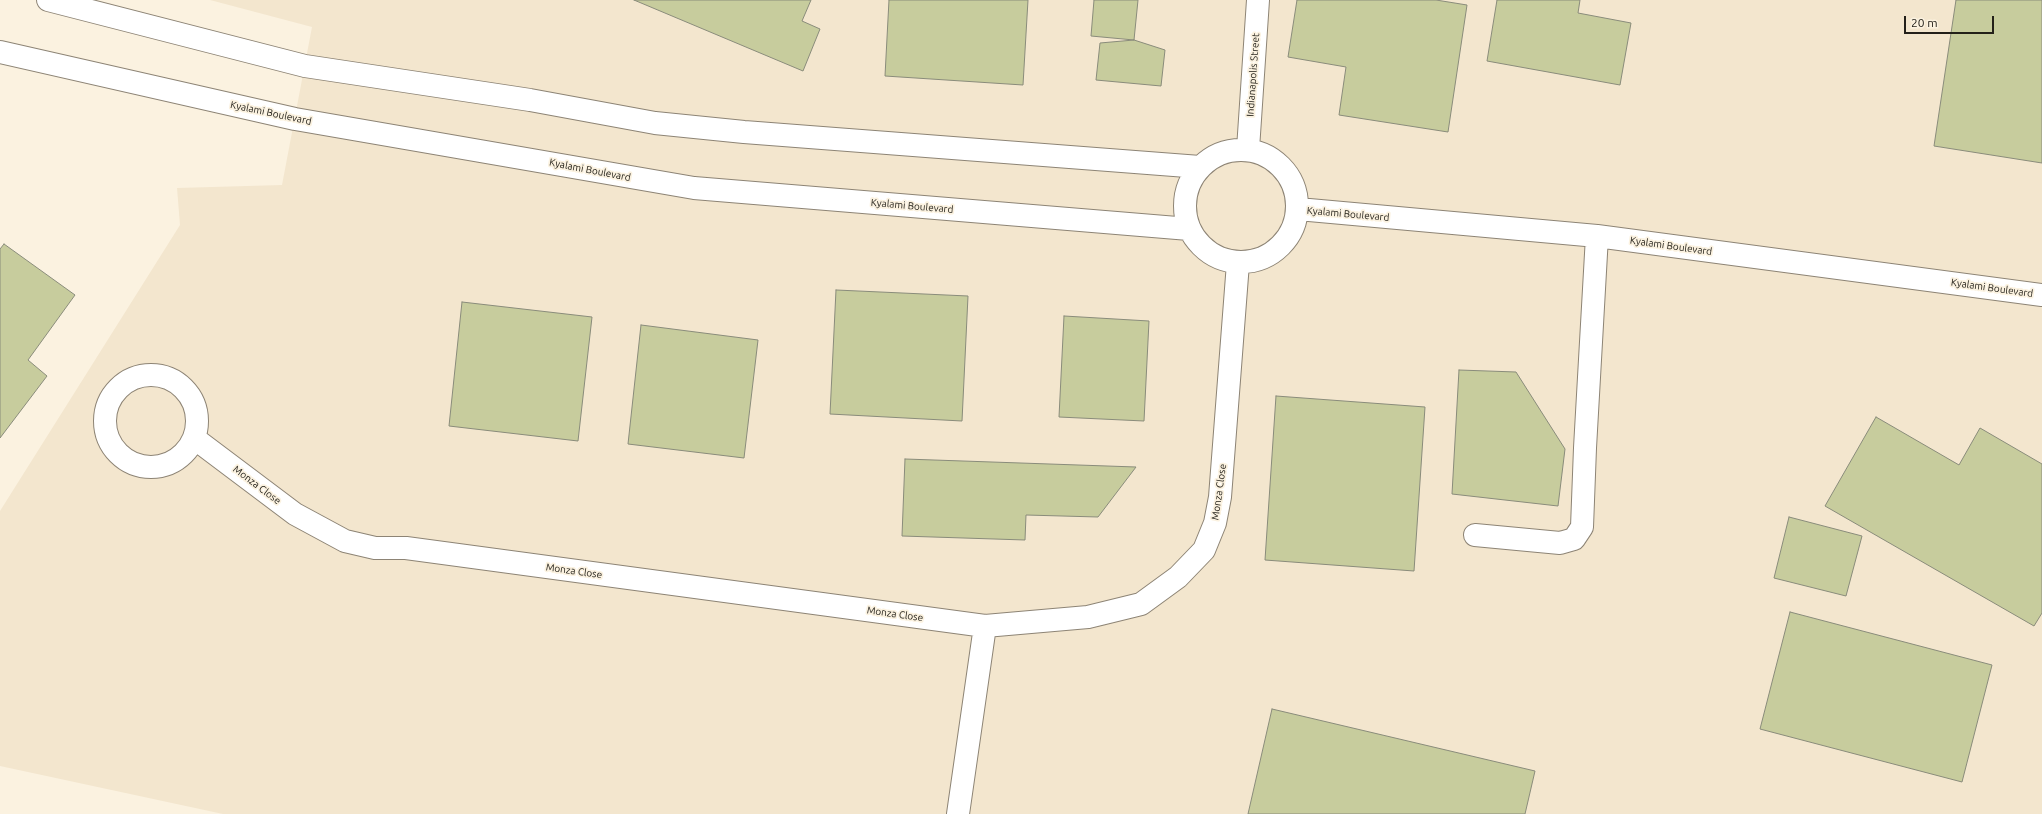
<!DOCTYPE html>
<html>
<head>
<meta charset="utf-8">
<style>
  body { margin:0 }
  #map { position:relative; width:2042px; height:814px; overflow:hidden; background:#fbf2e0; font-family:Ubuntu,sans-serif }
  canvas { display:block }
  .scale { position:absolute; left:1904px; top:16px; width:90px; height:18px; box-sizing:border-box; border:2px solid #232019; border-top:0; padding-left:5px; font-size:12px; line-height:14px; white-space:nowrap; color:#232019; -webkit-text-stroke:3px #fbf2e0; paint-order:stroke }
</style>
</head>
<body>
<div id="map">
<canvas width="2042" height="814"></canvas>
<div class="scale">20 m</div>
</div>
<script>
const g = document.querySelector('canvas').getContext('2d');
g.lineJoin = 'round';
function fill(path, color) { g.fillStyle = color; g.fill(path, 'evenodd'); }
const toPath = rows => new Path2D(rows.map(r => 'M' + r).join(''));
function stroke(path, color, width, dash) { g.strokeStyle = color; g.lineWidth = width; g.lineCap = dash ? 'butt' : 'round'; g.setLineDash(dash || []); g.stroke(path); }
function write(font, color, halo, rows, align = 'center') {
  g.font = font + ' Ubuntu,sans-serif'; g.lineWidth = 3.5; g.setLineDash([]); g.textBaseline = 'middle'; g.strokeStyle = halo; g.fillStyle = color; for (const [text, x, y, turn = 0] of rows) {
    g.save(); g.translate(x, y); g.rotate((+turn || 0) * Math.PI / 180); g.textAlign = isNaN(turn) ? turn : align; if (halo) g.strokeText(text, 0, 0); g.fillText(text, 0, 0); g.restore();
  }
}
fill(toPath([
  [210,0,2042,0,2042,814,223,814,0,766,0,511,180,225,177,188,282,185,312,27]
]), '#f3e6ce');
const building = toPath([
  [634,0,811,0,802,21,820,29,803,71,634,0],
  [889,0,1028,0,1023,85,885,76,889,0],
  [1094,0,1138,0,1134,40,1091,36,1094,0],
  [1297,0,1436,0,1467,5,1448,132,1339,115,1346,67,1288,57,1297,0],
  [1497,0,1580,0,1578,13,1631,23,1620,85,1487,61,1497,0],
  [1956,0,2042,0,2042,163,1934,146,1956,0],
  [1134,40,1165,50,1161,86,1096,80,1100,43,1134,40],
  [4,244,75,295,28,360,47,376,0,438,0,249,4,244],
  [836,290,968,296,962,421,830,414,836,290],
  [462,302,592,317,578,441,449,426,462,302],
  [1064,316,1149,321,1144,421,1059,417,1064,316],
  [641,325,758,340,744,458,628,444,641,325],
  [1459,370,1516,372,1565,449,1558,506,1452,494,1459,370],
  [1276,396,1425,407,1414,571,1265,560,1276,396],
  [1876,417,1959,465,1980,428,2042,464,2042,613,2034,626,1825,506,1876,417],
  [905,459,1136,467,1098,517,1026,515,1025,540,902,536,905,459],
  [1789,517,1862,536,1846,596,1774,578,1789,517],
  [1790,612,1992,665,1962,782,1760,729,1790,612],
  [1272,709,1535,771,1525,814,1248,814,1272,709]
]);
fill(building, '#c7cc9d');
stroke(building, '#8a8c7b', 1);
const minor = toPath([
  [48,0,305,66,530,100,655,123,744,132,1200,167],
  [0,52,295,119,694,188,1189,229],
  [1248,149,1258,0],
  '1185 206a56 56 0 1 1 112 0a56 56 0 1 1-112 0Z',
  [1298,209,1597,236,2042,295],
  '105 421a46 46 0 1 1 92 0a46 46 0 1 1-92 0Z',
  [194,438,295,514,345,541,375,548,406,548,985,626,1088,617,1141,604,1178,577,1204,550,1215,523,1220,497,1238,263],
  [1475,535,1560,543,1574,539,1582,527,1585,448,1597,236],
  [958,814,985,626]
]);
stroke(minor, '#8d8475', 24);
stroke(minor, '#fff', 22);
write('10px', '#232019', '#fbf2e0', [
  ["Indianapolis Street",1253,75,-86],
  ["Kyalami Boulevard",271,113,12],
  ["Kyalami Boulevard",590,170,11],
  ["Kyalami Boulevard",912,206,5],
  ["Kyalami Boulevard",1348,214,5],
  ["Kyalami Boulevard",1671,246,8],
  ["Kyalami Boulevard",1992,288,8],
  ["Monza Close",257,485,37],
  ["Monza Close",1219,492,-82],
  ["Monza Close",574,571,8],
  ["Monza Close",895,614,8]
]);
</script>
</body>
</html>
